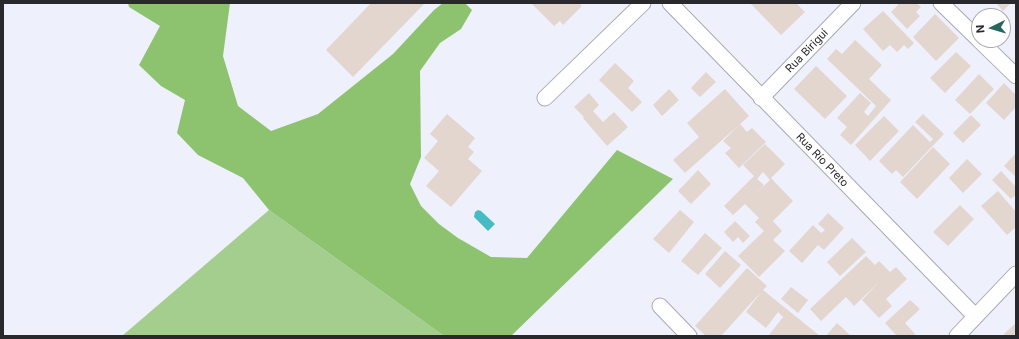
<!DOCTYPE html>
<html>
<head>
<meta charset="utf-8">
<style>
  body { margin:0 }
  #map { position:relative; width:1019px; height:339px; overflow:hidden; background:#eef0fc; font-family:Inter,sans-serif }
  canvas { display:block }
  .frame { position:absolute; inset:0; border:4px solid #28282d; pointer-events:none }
  .north { position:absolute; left:971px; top:8px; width:40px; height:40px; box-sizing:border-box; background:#fff; border:1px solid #a9a9ab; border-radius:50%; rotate:265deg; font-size:11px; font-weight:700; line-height:16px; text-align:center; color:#28282d }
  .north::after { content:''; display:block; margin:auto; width:14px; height:18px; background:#24695c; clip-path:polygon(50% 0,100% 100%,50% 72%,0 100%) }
</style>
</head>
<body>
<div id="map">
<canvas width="1019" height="339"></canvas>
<div class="frame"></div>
<div class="north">N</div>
</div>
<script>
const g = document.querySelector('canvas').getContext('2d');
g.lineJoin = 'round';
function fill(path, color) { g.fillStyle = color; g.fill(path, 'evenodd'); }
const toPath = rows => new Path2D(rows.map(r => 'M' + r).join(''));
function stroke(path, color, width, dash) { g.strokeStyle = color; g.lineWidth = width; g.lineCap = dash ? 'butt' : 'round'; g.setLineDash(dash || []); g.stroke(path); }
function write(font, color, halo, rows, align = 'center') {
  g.font = font + ' Inter,sans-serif'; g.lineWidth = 3; g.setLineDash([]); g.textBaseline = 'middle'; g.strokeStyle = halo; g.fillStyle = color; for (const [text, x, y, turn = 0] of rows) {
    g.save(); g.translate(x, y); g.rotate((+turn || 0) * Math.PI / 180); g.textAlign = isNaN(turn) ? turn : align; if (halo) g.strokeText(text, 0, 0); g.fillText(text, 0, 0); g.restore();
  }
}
fill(toPath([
  [269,210,444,336,122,336]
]), '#a3ce8d');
fill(toPath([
  [128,3,230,3,223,56,238,106,271,131,318,114,393,54,434,10,443,3,465,3,472,10,461,29,440,43,420,71,421,157,410,184,421,206,439,224,458,238,491,257,527,258,617,150,673,179,511,336,444,336,269,210,243,178,198,155,177,133,185,100,161,86,139,65,160,26,129,7]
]), '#8dc36e');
fill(toPath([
  [478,210,481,211,495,224,488,231,474,217,475,212]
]), '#47bbc4');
fill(toPath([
  [371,3,425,3,353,77,326,50],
  [531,3,579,3,582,6,563,25,560,21,554,26],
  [750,3,796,3,805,12,781,35],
  [897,3,916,3,921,7,916,12,920,16,907,29,891,12,898,5],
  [996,3,1011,3,1003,11],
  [883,11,914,43,908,49,904,45,897,52,890,45,883,51,863,29],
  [935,14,959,38,936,61,913,37],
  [855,40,882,65,869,79,891,100,851,145,840,135,847,127,837,118,860,93,871,103,864,112,868,116,876,106,827,59,836,49,842,54],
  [956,52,971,66,945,93,930,78],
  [615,63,634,81,628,88,642,102,632,112,599,80],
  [816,66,847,96,825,119,794,89],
  [706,72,716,82,700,97,691,88],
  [979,74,994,89,970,114,955,100],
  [1004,83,1016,95,1016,107,1004,120,986,103],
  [669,89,679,100,662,116,653,105],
  [725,89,749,116,685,173,673,160,699,137,687,123],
  [589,93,599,105,593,111,603,122,614,112,628,127,607,146,583,118,584,117,574,107],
  [447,114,475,138,468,147,474,152,468,159,482,171,451,207,426,186,439,171,424,158,438,141,430,134],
  [923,114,944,134,903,177,896,170,892,174,879,161,913,125,930,142,933,139,915,122],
  [971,115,981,125,963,143,953,133],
  [884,116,899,131,870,161,855,145],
  [740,124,747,132,752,128,766,142,739,168,725,153,731,148,723,141],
  [765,144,785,164,771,178,793,201,773,221,782,231,773,240,785,251,759,277,738,256,764,231,755,222,759,218,745,204,733,215,724,206,754,176,743,165],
  [763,172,770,180,753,196,764,185,757,179],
  [933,147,950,164,917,199,900,182],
  [1015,154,1016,155,1016,177,1004,166],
  [967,159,982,174,963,193,949,178],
  [698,170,711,184,691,204,678,191],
  [1001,171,1016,187,1016,195,1011,199,992,180],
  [998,191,1016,212,1016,227,1007,235,981,206],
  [960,205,974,219,948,246,933,232],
  [680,210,694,222,669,253,653,239],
  [828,213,844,228,824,250,818,245,802,263,789,251,813,225,821,233,825,230,818,224],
  [735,221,750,236,743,243,738,237,733,242,724,232],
  [705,233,722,248,698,275,681,261],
  [852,238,866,252,840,276,827,262],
  [725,251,741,265,720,288,705,274],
  [866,256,875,265,879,261,890,272,896,267,907,279,886,299,892,306,879,318,862,300,879,282,854,306,846,297,821,321,810,309],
  [747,268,767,286,763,290,820,336,770,336,769,335,783,317,778,312,766,328,746,312,761,292,721,336,706,336,695,326],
  [791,287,808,300,798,313,781,299],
  [910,300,920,309,905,323,915,334,913,336,897,336,885,323],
  [837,323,851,336,826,336],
  [1016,323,1016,336,1005,336,1004,334]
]), '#e2d6cf');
const minor = toPath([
  [670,3,975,316],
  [941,3,979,40],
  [979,40,1016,76],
  [545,98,643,3],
  [761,98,853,3],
  [660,306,689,336],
  [957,336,1016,274]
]);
stroke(minor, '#a8a9b4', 17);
stroke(minor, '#fff', 15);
write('11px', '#28282d', '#fff', [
  ["Rua Birigui",807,51,-46],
  ["Rua Río Preto",822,160,46]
]);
</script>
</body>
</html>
